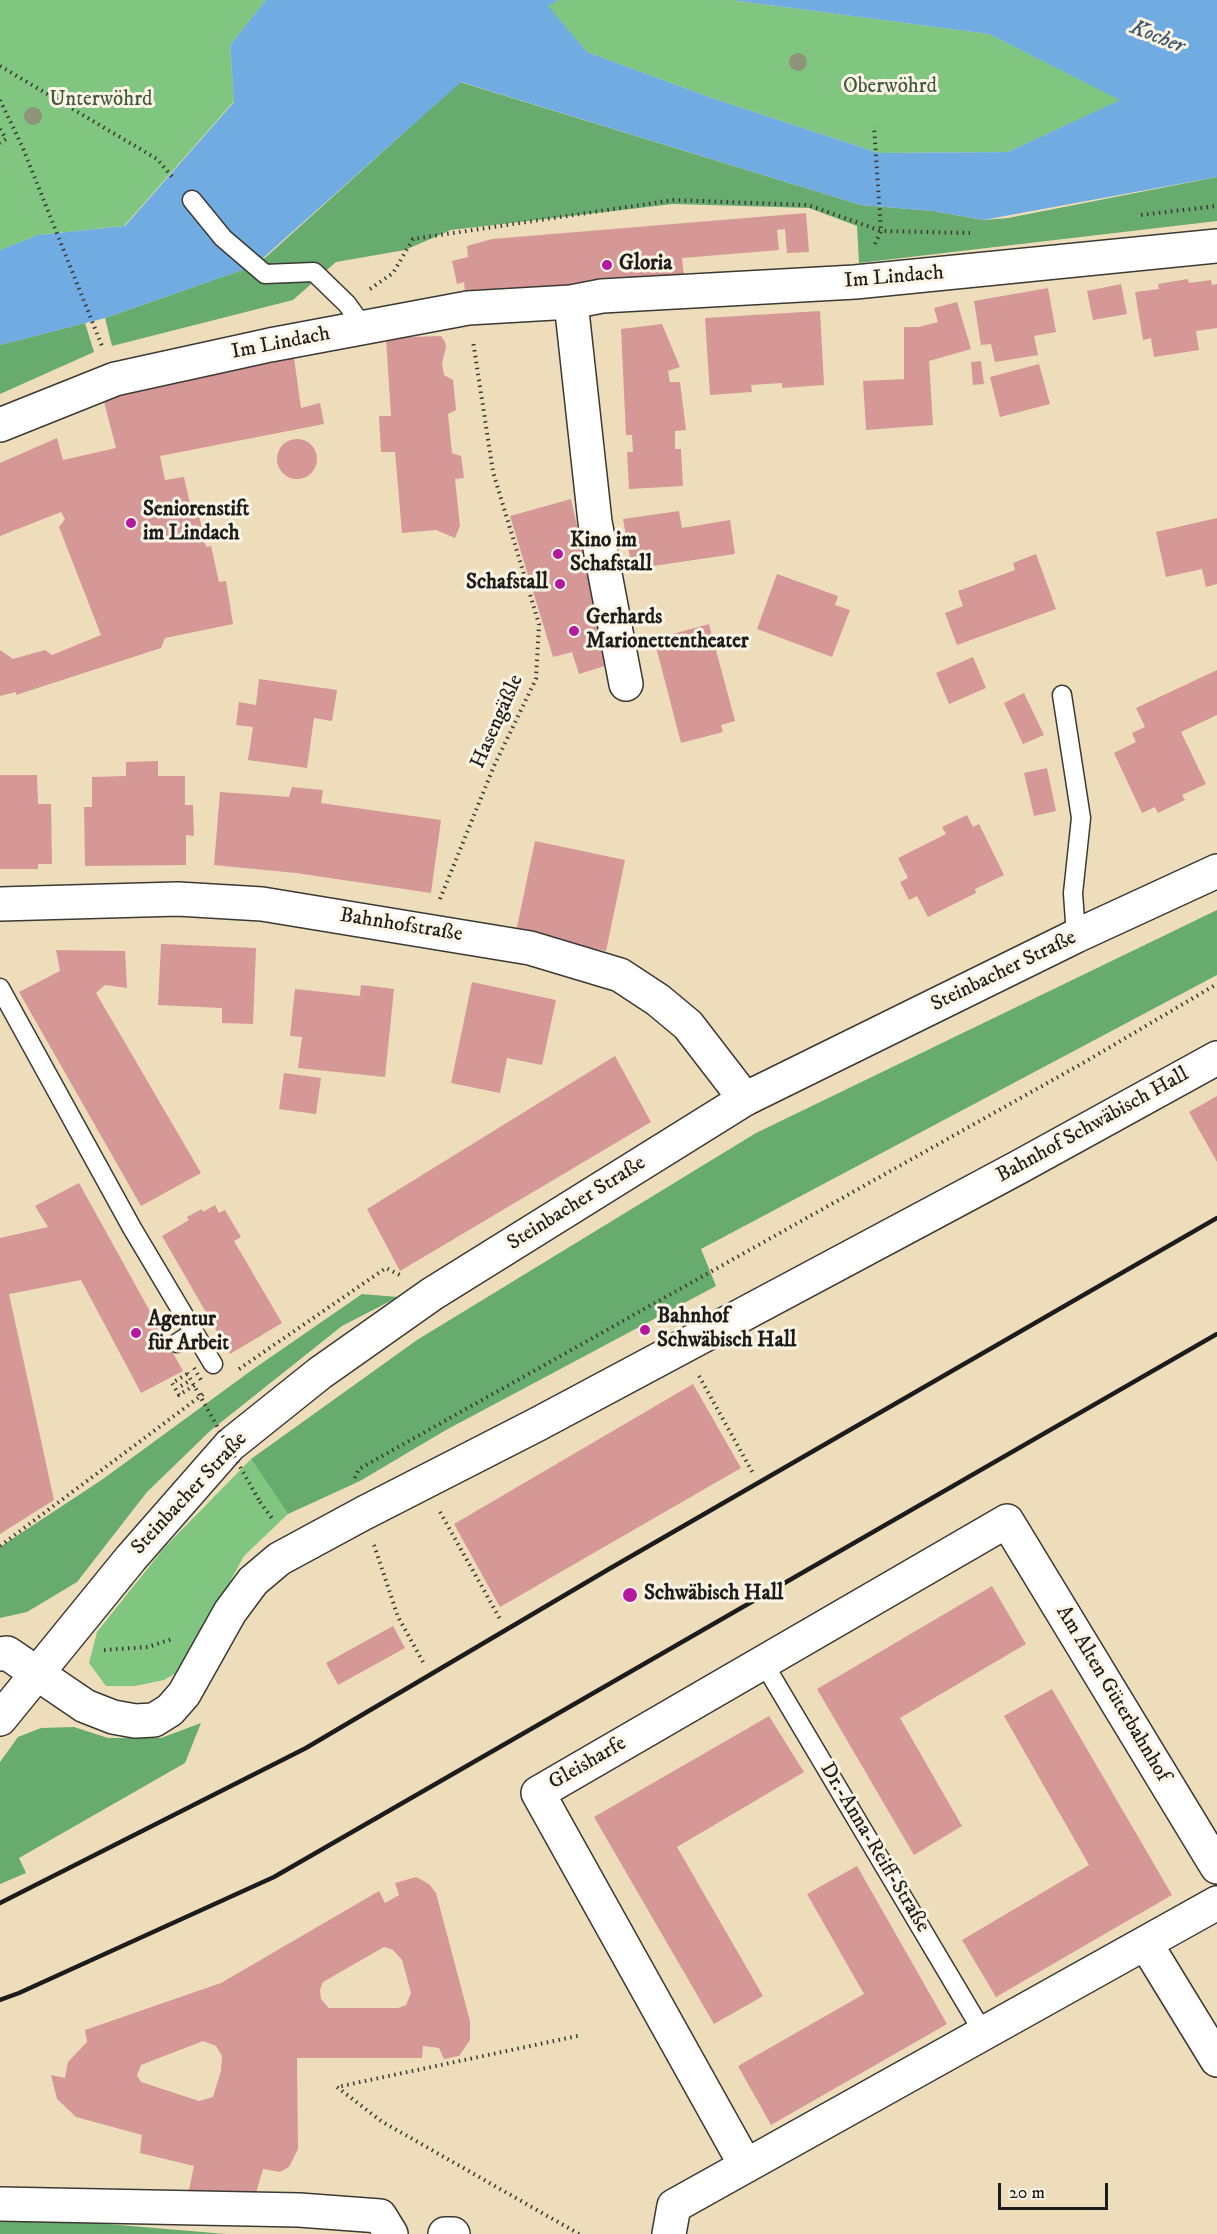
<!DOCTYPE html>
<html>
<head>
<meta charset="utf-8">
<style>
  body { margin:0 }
  #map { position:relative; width:1217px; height:2234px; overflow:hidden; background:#edb; font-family:"IM FELL DW Pica",serif }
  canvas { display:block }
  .scale { position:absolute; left:998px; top:2183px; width:110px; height:27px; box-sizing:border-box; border:3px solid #1c1c1c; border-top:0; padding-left:8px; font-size:18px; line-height:21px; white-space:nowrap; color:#1c1c1c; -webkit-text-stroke:4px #fcf5e5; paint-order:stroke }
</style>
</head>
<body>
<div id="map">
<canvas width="1217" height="2234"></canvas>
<div class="scale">20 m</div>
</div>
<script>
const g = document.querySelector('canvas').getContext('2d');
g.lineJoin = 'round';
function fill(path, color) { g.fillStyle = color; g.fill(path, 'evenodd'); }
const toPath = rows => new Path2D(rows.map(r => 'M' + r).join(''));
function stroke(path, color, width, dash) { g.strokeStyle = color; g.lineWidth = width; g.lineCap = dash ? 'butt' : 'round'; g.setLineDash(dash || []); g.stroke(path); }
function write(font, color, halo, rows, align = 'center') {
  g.font = font + ' "IM FELL DW Pica",serif'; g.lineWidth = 6; g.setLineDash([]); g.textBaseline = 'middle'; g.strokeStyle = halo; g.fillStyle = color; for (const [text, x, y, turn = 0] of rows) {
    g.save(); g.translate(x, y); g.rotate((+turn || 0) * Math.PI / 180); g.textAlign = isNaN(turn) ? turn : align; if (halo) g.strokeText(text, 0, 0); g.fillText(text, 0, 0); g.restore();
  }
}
fill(toPath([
  [0,0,266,0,230,45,234,101,124,226,38,235,0,250],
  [559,0,731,0,989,34,1121,100,1008,152,879,153,709,97,587,52,547,6],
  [251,1459,288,1514,244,1556,194,1648,176,1673,164,1680,135,1686,106,1686,89,1663,97,1632,164,1548]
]), '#80c681');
fill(toPath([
  [460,82,861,205,934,211,983,220,1008,218,1217,177,1217,221,859,263,857,226,809,208,673,204,451,230,405,250,336,262,293,300,112,346,105,318,248,268,266,257],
  [85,323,94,352,0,394,0,345],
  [1217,910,1217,975,701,1249,716,1286,446,1430,360,1481,288,1514,251,1459,417,1340,756,1133],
  [362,1294,398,1297,342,1326,210,1431,147,1492,77,1582,27,1612,0,1618,0,1547,103,1479,252,1370],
  [201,1723,185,1763,19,1858,26,1873,0,1884,0,1762,18,1737,41,1728,74,1727,108,1738,161,1738],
  [0,2211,11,2216,226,2234,0,2234]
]), '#68ab6f');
fill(toPath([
  [266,0,559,0,548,6,587,52,709,97,879,153,1008,152,1120,100,989,34,731,0,1217,0,1217,177,983,220,934,211,861,205,461,82,254,266,105,318,0,345,0,250,38,235,125,226,234,102,230,45]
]), '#70ace1');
fill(toPath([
  [806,213,809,252,787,253,785,229,777,230,779,250,682,258,684,278,466,302,464,282,457,284,452,261,468,257,467,246,492,239],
  [1188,279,1189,283,1211,280,1212,285,1217,284,1217,328,1196,331,1199,350,1154,357,1151,338,1143,340,1135,292,1159,289,1158,284],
  [1121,284,1127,314,1093,320,1087,291],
  [1048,288,1056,332,1034,336,1038,355,995,362,991,344,981,345,974,301],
  [957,302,971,349,929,361,933,425,866,430,863,381,904,379,904,327,919,327,938,322,934,308],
  [820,311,824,385,782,388,782,383,751,385,752,392,710,395,705,318],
  [662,324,680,367,668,371,670,382,680,382,686,430,675,431,675,449,681,449,683,486,629,489,627,452,633,452,632,435,626,435,621,329],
  [441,336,445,342,446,347,442,363,444,375,453,380,456,410,448,414,452,453,461,456,464,478,455,479,460,526,455,538,436,530,402,533,395,452,381,452,379,416,391,416,386,338],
  [294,358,301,408,320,403,324,424,160,456,165,480,184,477,192,513,198,511,206,547,211,546,219,582,226,581,233,624,165,638,161,648,16,695,16,692,0,696,0,650,13,659,45,650,52,655,101,635,59,527,65,519,61,512,0,536,0,463,57,438,63,460,116,448,103,398],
  [981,361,984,384,973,385,971,362],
  [1039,364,1050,404,1000,417,990,377],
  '277 459a20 20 0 1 1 40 0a20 20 0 1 1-40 0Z',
  [571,499,608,665,579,674,572,652,553,657,510,516],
  [679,511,682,528,730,520,735,554,632,569,623,519],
  [1217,518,1217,584,1206,587,1202,569,1166,577,1156,532],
  [1036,554,1056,609,957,645,945,613,963,606,958,591,1015,570,1013,563],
  [777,574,838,596,835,605,850,610,832,657,757,629],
  [709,624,735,721,721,725,723,732,681,743,654,639],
  [973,657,986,688,949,704,936,673],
  [1217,670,1217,715,1181,732,1206,784,1182,795,1185,800,1158,813,1155,807,1142,813,1114,753,1136,742,1132,733,1145,727,1136,708],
  [259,679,337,690,332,721,314,718,307,768,248,760,253,727,236,725,239,702,256,705],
  [1024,693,1044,735,1023,744,1004,703],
  [158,761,158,776,185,776,185,805,193,805,194,836,186,835,186,865,85,866,84,807,92,807,92,777,126,776,126,762],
  [1047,768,1056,811,1034,816,1024,773],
  [0,775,37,775,38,804,51,804,52,864,38,864,38,869,0,869],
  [292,787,323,790,321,803,441,820,431,893,296,873,214,865,220,792,289,797],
  [967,815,973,827,979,824,1004,875,975,889,976,893,928,917,917,896,909,900,900,882,908,878,898,858,946,834,942,827],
  [535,841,625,860,606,951,516,932],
  [161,944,256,948,253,1024,222,1023,222,1008,158,1005],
  [56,950,125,951,127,988,105,985,96,993,201,1173,141,1206,19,992,60,971],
  [472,982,556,1000,542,1065,507,1058,500,1093,451,1083],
  [361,985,394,989,385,1077,298,1068,302,1037,290,1036,295,989,360,996],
  [615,1056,651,1122,400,1271,367,1209],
  [284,1073,321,1078,316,1114,279,1109],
  [1217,1096,1217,1162,1189,1112],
  [79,1183,183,1371,141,1393,81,1280,9,1294,54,1500,0,1534,0,1238,48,1227,35,1206],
  [215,1205,219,1213,225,1210,241,1237,234,1241,282,1323,230,1354,162,1236,189,1220,187,1217,202,1209,203,1212],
  [693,1384,741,1468,500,1607,454,1524],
  [992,1586,1026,1644,900,1718,962,1826,914,1855,817,1689],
  [393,1626,405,1648,338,1685,326,1663],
  [1052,1689,1172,1895,996,1997,962,1940,1089,1865,1004,1716],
  [769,1716,804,1772,677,1847,763,1996,714,2024,594,1817],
  [857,1866,947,2024,771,2125,738,2066,864,1994,807,1894],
  [416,1877,429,1884,436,1893,470,2021,470,2040,459,2056,444,2059,439,2048,423,2046,422,2058,297,2058,298,2149,289,2167,280,2172,263,2169,253,2203,186,2204,194,2166,140,2153,142,2135,76,2117,57,2099,51,2075,65,2078,68,2062,87,2042,85,2030,221,1983,379,1891,385,1903,399,1895,395,1883],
  [384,1947,393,1950,402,1960,411,1993,406,2005,398,2008,329,2008,321,1999,320,1990,323,1982],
  [203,2041,216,2046,222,2056,221,2071,213,2097,199,2101,141,2082,137,2075,141,2065]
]), '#d59896');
const lane = toPath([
  [192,200,223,238,265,274,314,272,347,304,357,318,359,328],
  [1062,695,1081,818,1073,893,1076,936],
  [0,988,132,1228,213,1364],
  [177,1343,194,1332],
  [763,1662,984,2034]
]);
const street = toPath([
  [571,302,595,522,626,684],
  [0,425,115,379,270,345,468,308,571,302,602,296,855,282,1217,246],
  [0,904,178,899,262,904,530,948,620,975,658,1000,688,1025,745,1099],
  [0,1654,7,1653,85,1706,113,1717,135,1721,154,1720,170,1710,184,1694,230,1612,253,1581,279,1559,364,1513,538,1424,1017,1168,1217,1058],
  [1146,1944,1217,2060],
  [746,2166,538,1793,1007,1521,1217,1867],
  [0,2204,299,2210,380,2216,391,2234],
  [445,2234,453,2234],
  [669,2234,674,2206,1217,1903]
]);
const secondary = toPath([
  [0,1719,131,1558,230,1445,320,1373,432,1294,745,1099,1076,936,1217,871]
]);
stroke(lane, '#3c3934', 21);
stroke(street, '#3c3934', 36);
stroke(secondary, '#3c3934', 36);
stroke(toPath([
  [0,66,157,159,174,179],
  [0,100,22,146,102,346],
  [0,129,6,139,0,143],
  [1141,215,1217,206],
  [875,244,881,231,970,233],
  [370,289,393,273,413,239,674,200,808,205,881,231,874,126],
  [440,899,494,766,536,679,539,624,493,472,473,341],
  [239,1369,386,1268,400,1275],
  [187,1374,172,1383,179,1395,195,1385],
  [699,1376,754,1475],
  [181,1386,191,1380],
  [355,1478,359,1469,1083,1063,1217,984],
  [260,1502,274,1521],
  [440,1512,500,1619],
  [374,1545,398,1617,423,1662],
  [0,1546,206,1392],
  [104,1650,148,1647,172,1639],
  [579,2234,381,2121,337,2087,582,2035]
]), '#3c3934', 4, [1.5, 4.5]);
stroke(lane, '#fff', 18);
stroke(street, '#fff', 33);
stroke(secondary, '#fff', 33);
stroke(toPath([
  [0,1903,306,1748,609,1569,1217,1218],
  [0,2000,19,1993,274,1877,1217,1334]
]), '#1c1c1c', 4.5);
stroke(toPath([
  [194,1368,201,1380],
  [187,1373,260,1502]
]), '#3c3934', 4, [1.5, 4.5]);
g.fillStyle = '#8e9477';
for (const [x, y] of [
  [798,62],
  [33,116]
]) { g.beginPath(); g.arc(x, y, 9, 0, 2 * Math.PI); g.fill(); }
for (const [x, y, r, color] of [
  [607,265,6,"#b5179e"],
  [131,523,6,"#b5179e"],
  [558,554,6,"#b5179e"],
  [560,584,6,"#b5179e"],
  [574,631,6,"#b5179e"],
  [645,1330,6,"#b5179e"],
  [136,1333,6,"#b5179e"],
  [630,1595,8,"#b5179e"]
]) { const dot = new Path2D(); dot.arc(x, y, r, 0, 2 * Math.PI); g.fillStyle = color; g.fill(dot); stroke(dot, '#fcf5e5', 2); }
write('21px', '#3f583f', '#fcf5e5', [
  ["Oberwöhrd",890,88],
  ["Unterwöhrd",101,101]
]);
write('bold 21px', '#1c1c1c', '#fcf5e5', [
  ["Gloria",619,265],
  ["Seniorenstift",143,511],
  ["im Lindach",143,535],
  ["Kino im",570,542],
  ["Schafstall",570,566],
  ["Schafstall",548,584,"right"],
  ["Gerhards",586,619],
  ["Marionettentheater",586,643],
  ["Bahnhof",657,1318],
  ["Schwäbisch Hall",657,1342],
  ["Agentur",148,1321],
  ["für Arbeit",148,1345],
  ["Schwäbisch Hall",644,1595]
], 'left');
write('21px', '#1c1c1c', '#fcf5e5', [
  ["Im Lindach",894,278,-5],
  ["Im Lindach",281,344,-11],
  ["Hasengäßle",498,722,-66],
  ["Bahnhofstraße",401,926,9],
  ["Steinbacher Straße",1004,972,-26],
  ["Bahnhof Schwäbisch Hall",1093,1126,-29],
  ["Steinbacher Straße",577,1204,-32],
  ["Steinbacher Straße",190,1494,-47],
  ["Am Alten Güterbahnhof",1112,1694,59],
  ["Gleisharfe",588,1764,-30],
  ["Dr.-Anna-Reiff-Straße",874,1848,59]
]);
write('italic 22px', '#3e566b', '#fcf5e5', [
  ["Kocher",1157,38,22]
]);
</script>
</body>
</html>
